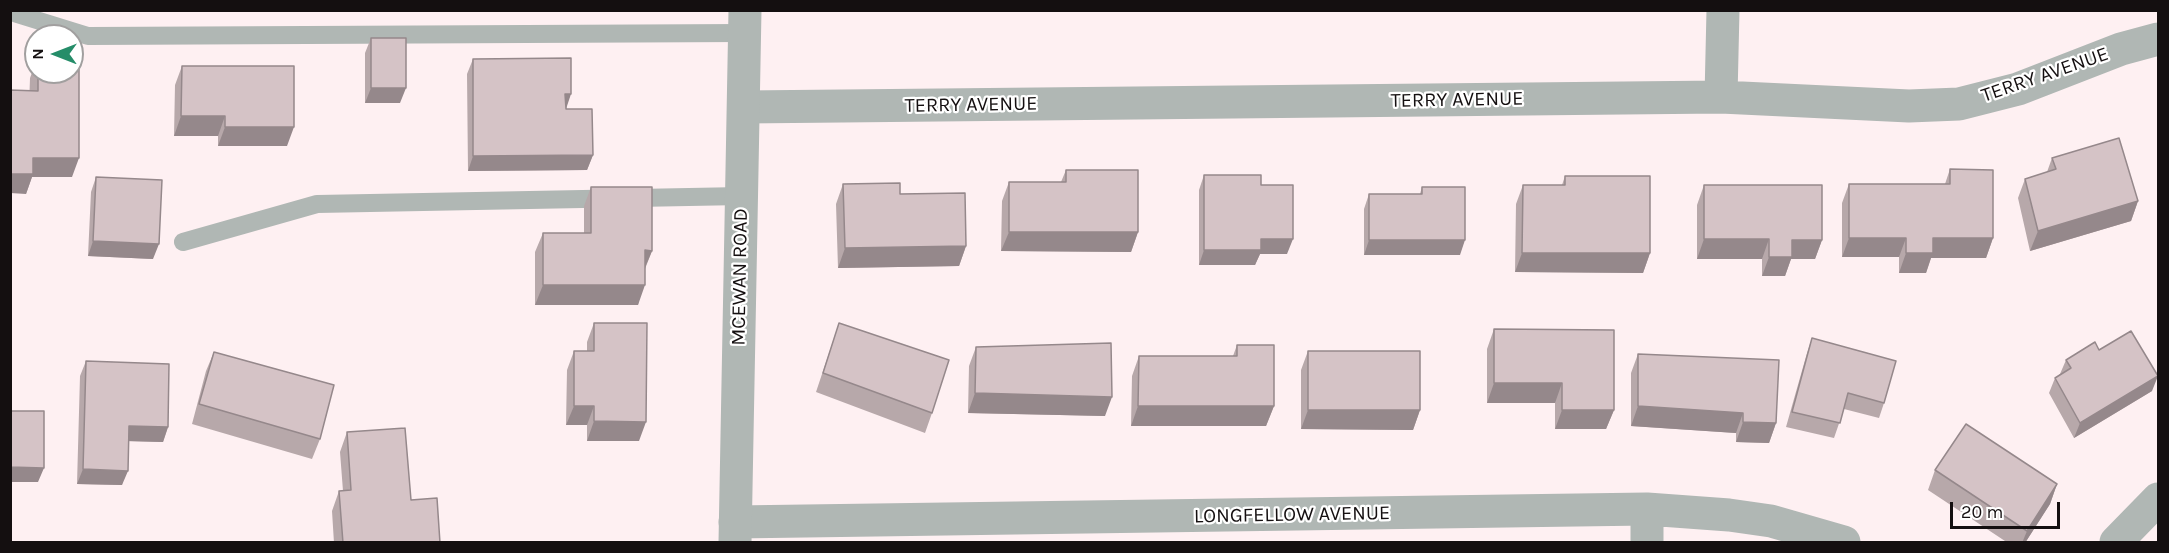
<!DOCTYPE html>
<html>
<head>
<meta charset="utf-8">
<style>
  body { margin:0 }
  #map { position:relative; width:2169px; height:553px; overflow:hidden; background:#fef0f2; font-family:Karla,sans-serif }
  canvas { display:block }
  .frame { position:absolute; inset:0; border:12px solid #140f10; pointer-events:none }
  .north { position:absolute; left:24px; top:24px; width:60px; height:60px; box-sizing:border-box; background:#fff; border:2px solid #a19f9f; border-radius:50%; rotate:270deg; font-size:16px; font-weight:700; line-height:24px; text-align:center; color:#140f10 }
  .north::after { content:''; display:block; margin:auto; width:21px; height:27px; background:#258d69; clip-path:polygon(50% 0,100% 100%,50% 72%,0 100%) }
  .scale { position:absolute; left:1950px; top:502px; width:110px; height:27px; box-sizing:border-box; border:3px solid #140f10; border-top:0; padding-left:8px; font-size:18px; line-height:21px; white-space:nowrap; color:#140f10; -webkit-text-stroke:4px #fff; paint-order:stroke }
</style>
</head>
<body>
<div id="map">
<canvas width="2169" height="553"></canvas>
<div class="frame"></div>
<div class="north">N</div>
<div class="scale">20 m</div>
</div>
<script>
const g = document.querySelector('canvas').getContext('2d');
g.lineJoin = 'round';
const toPath = rows => new Path2D(rows.map(r => 'M' + r).join(''));
function stroke(path, color, width, dash) { g.strokeStyle = color; g.lineWidth = width; g.lineCap = dash ? 'butt' : 'round'; g.setLineDash(dash || []); g.stroke(path); }
function fill(path, color) { g.fillStyle = color; g.fill(path, 'evenodd'); }
function write(font, color, halo, rows, align = 'center') {
  g.font = font + ' Karla,sans-serif'; g.lineWidth = 4.5; g.setLineDash([]); g.textBaseline = 'middle'; g.strokeStyle = halo; g.fillStyle = color; for (const [text, x, y, turn = 0] of rows) {
    g.save(); g.translate(x, y); g.rotate((+turn || 0) * Math.PI / 180); g.textAlign = isNaN(turn) ? turn : align; if (halo) g.strokeText(text, 0, 0); g.fillText(text, 0, 0); g.restore();
  }
}
stroke(toPath([
  [12,10,17,14,88,36,744,33],
  [183,242,317,204,742,196]
]), '#b0b7b4', 18);
stroke(toPath([
  [1721,97,1723,10],
  [744,107,1721,97,1909,106,1959,104,2018,89,2121,49,2158,39],
  [735,522,1647,509,1729,515,1771,521,1844,542],
  [1647,542,1647,509],
  [2116,542,2158,499]
]), '#b0b7b4', 33);
stroke(toPath([
  [735,542,745,10]
]), '#b0b7b4', 33);
fill(toPath([
  [371,38,400,103,365,103,365,53],
  [473,59,566,109,593,155,587,170,468,171,467,74],
  [36,62,36,72,72,72,72,177,32,177,26,194,30,78],
  [182,66,287,146,218,146,218,136,174,136,175,85],
  [2052,158,2138,201,2131,221,2030,251,2018,198,2025,179,2047,172],
  [1950,169,1993,238,1986,258,1931,258,1926,273,1899,273,1899,257,1842,257,1842,203,1849,184,1945,184],
  [1066,170,1138,232,1131,252,1001,251,1002,201,1009,182,1061,182],
  [1204,175,1261,185,1287,254,1260,254,1255,265,1199,265,1199,190],
  [1565,176,1650,253,1643,273,1515,272,1516,204,1523,185,1562,185],
  [96,177,153,259,88,256,91,192],
  [843,184,900,194,966,246,959,266,838,268,836,204],
  [1704,185,1822,240,1815,259,1791,259,1785,276,1762,276,1762,259,1697,259,1697,205],
  [591,187,652,251,645,269,638,305,535,305,535,252,543,233,584,233,584,206],
  [1422,187,1460,255,1364,255,1364,209,1369,194,1420,194],
  [594,323,639,441,587,441,587,425,566,425,567,370,574,351,587,351,587,342],
  [839,323,932,413,925,433,816,392],
  [1494,329,1614,410,1606,429,1555,429,1555,403,1487,403,1487,349],
  [1812,338,1884,403,1879,418,1844,409,1834,438,1786,427,1807,353],
  [1237,345,1274,406,1266,426,1131,426,1132,376,1139,356,1233,356],
  [976,347,1105,416,968,413,969,366],
  [2099,350,2152,391,2074,438,2049,393,2055,378,2060,374,2066,360],
  [1308,351,1420,410,1413,430,1301,429,1301,370],
  [214,352,320,439,312,459,192,424,206,371],
  [1638,354,1776,423,1769,443,1736,442,1736,433,1631,426,1631,373],
  [86,361,168,427,163,442,129,441,122,485,77,484,80,376],
  [347,432,411,500,440,543,334,543,332,511,339,491,343,491,340,452],
  [1935,470,2057,484,2050,504,2025,543,2008,543,1928,490]
]), '#b7a8aa');
fill(toPath([
  [1185,10,1316,10,1315,12,1184,12],
  [1335,10,1452,10,1452,12],
  [371,88,406,88,400,103,365,103],
  [565,94,571,94,566,109],
  [181,116,225,116,218,136,174,136],
  [225,127,294,127,287,146,218,146],
  [593,155,587,170,468,171,473,156],
  [33,158,79,158,72,177,32,177,26,194,10,193,10,174],
  [2138,201,2131,221,2030,251,2038,231],
  [1009,232,1138,232,1131,252,1001,251],
  [1849,238,1906,238,1899,257,1842,257],
  [1933,238,1993,238,1986,258,1931,258,1926,273,1899,273,1906,253],
  [1261,239,1293,239,1287,254,1260,254,1255,265,1199,265,1204,250],
  [1704,239,1769,239,1762,259,1697,259],
  [1369,240,1465,240,1460,255,1364,255],
  [1792,240,1822,240,1815,259,1791,259,1785,276,1762,276,1769,257],
  [93,241,159,244,153,259,88,256],
  [966,246,959,266,838,268,845,248],
  [645,250,652,251,644,270],
  [1522,253,1650,253,1643,273,1515,272],
  [543,285,645,285,638,305,535,305],
  [2158,376,2152,391,2074,438,2080,423],
  [1494,383,1562,383,1555,403,1487,403],
  [975,393,1112,397,1105,416,968,413],
  [574,406,594,406,587,425,566,425],
  [1138,406,1274,406,1266,426,1131,426],
  [1638,406,1743,413,1736,433,1631,426],
  [1308,410,1420,410,1413,430,1301,429],
  [1562,410,1614,410,1606,429,1555,429],
  [594,421,646,422,639,441,587,441],
  [1743,422,1776,423,1769,443,1736,442],
  [129,426,168,427,163,442,124,441],
  [10,467,44,468,38,482,10,482],
  [83,469,128,471,122,485,77,484],
  [2057,484,2050,504,2025,543,2022,543,2027,531]
]), '#95888b');
const building = toPath([
  [371,38,406,38,406,88,371,88,371,38],
  [72,58,79,58,79,158,33,158,33,174,10,174,10,90,38,91,38,72,72,72,72,58],
  [571,58,571,94,565,94,566,109,592,109,593,155,473,156,473,59,571,58],
  [182,66,294,66,294,127,225,127,225,116,181,116,182,66],
  [2119,138,2138,201,2038,231,2025,179,2056,169,2052,158,2119,138],
  [1950,169,1993,170,1993,238,1933,238,1933,253,1906,253,1906,238,1849,238,1849,184,1950,184,1950,169],
  [1066,170,1138,170,1138,232,1009,232,1009,182,1066,182,1066,170],
  [1204,175,1261,175,1261,185,1293,185,1293,239,1261,239,1261,250,1204,250,1204,175],
  [1565,176,1650,176,1650,253,1522,253,1523,185,1565,185,1565,176],
  [96,177,162,180,159,244,93,241,96,177],
  [900,183,900,194,965,193,966,246,845,248,843,184,900,183],
  [1704,185,1822,185,1822,240,1792,240,1792,257,1769,257,1769,239,1704,239,1704,185],
  [591,187,652,187,652,251,645,250,645,285,543,285,543,233,591,233,591,187],
  [1422,187,1465,187,1465,240,1369,240,1369,194,1422,194,1422,187],
  [594,323,647,323,646,422,594,421,594,406,574,406,574,351,594,351,594,323],
  [839,323,949,360,932,413,823,373,839,323],
  [1494,329,1614,330,1614,410,1562,410,1562,383,1494,383,1494,329],
  [2131,331,2158,376,2080,423,2055,378,2071,368,2066,360,2095,342,2099,350,2131,331],
  [1812,338,1896,361,1884,403,1848,393,1840,423,1792,412,1812,338],
  [1111,343,1112,397,975,393,976,347,1111,343],
  [1237,345,1274,345,1274,406,1138,406,1139,356,1237,356,1237,345],
  [1308,351,1420,351,1420,410,1308,410,1308,351],
  [214,352,334,385,320,439,199,404,214,352],
  [1638,354,1779,360,1776,423,1743,422,1743,413,1638,406,1638,354],
  [86,361,169,364,168,427,129,426,128,471,83,469,86,361],
  [10,411,44,411,44,468,10,467,10,411],
  [1966,424,2057,484,2027,531,1935,470,1966,424],
  [405,428,411,500,437,498,440,543,343,543,339,491,351,490,347,432,405,428]
]);
fill(building, '#d5c3c6');
stroke(building, '#95888b', 1.5);
write('20px', '#140f10', '#fff', [
  ["TERRY AVENUE",2045,75,-19],
  ["TERRY AVENUE",1457,100,-1],
  ["TERRY AVENUE",971,105,-1],
  ["MCEWAN ROAD",740,277,-89],
  ["LONGFELLOW AVENUE",1292,515,-1]
]);
</script>
</body>
</html>
